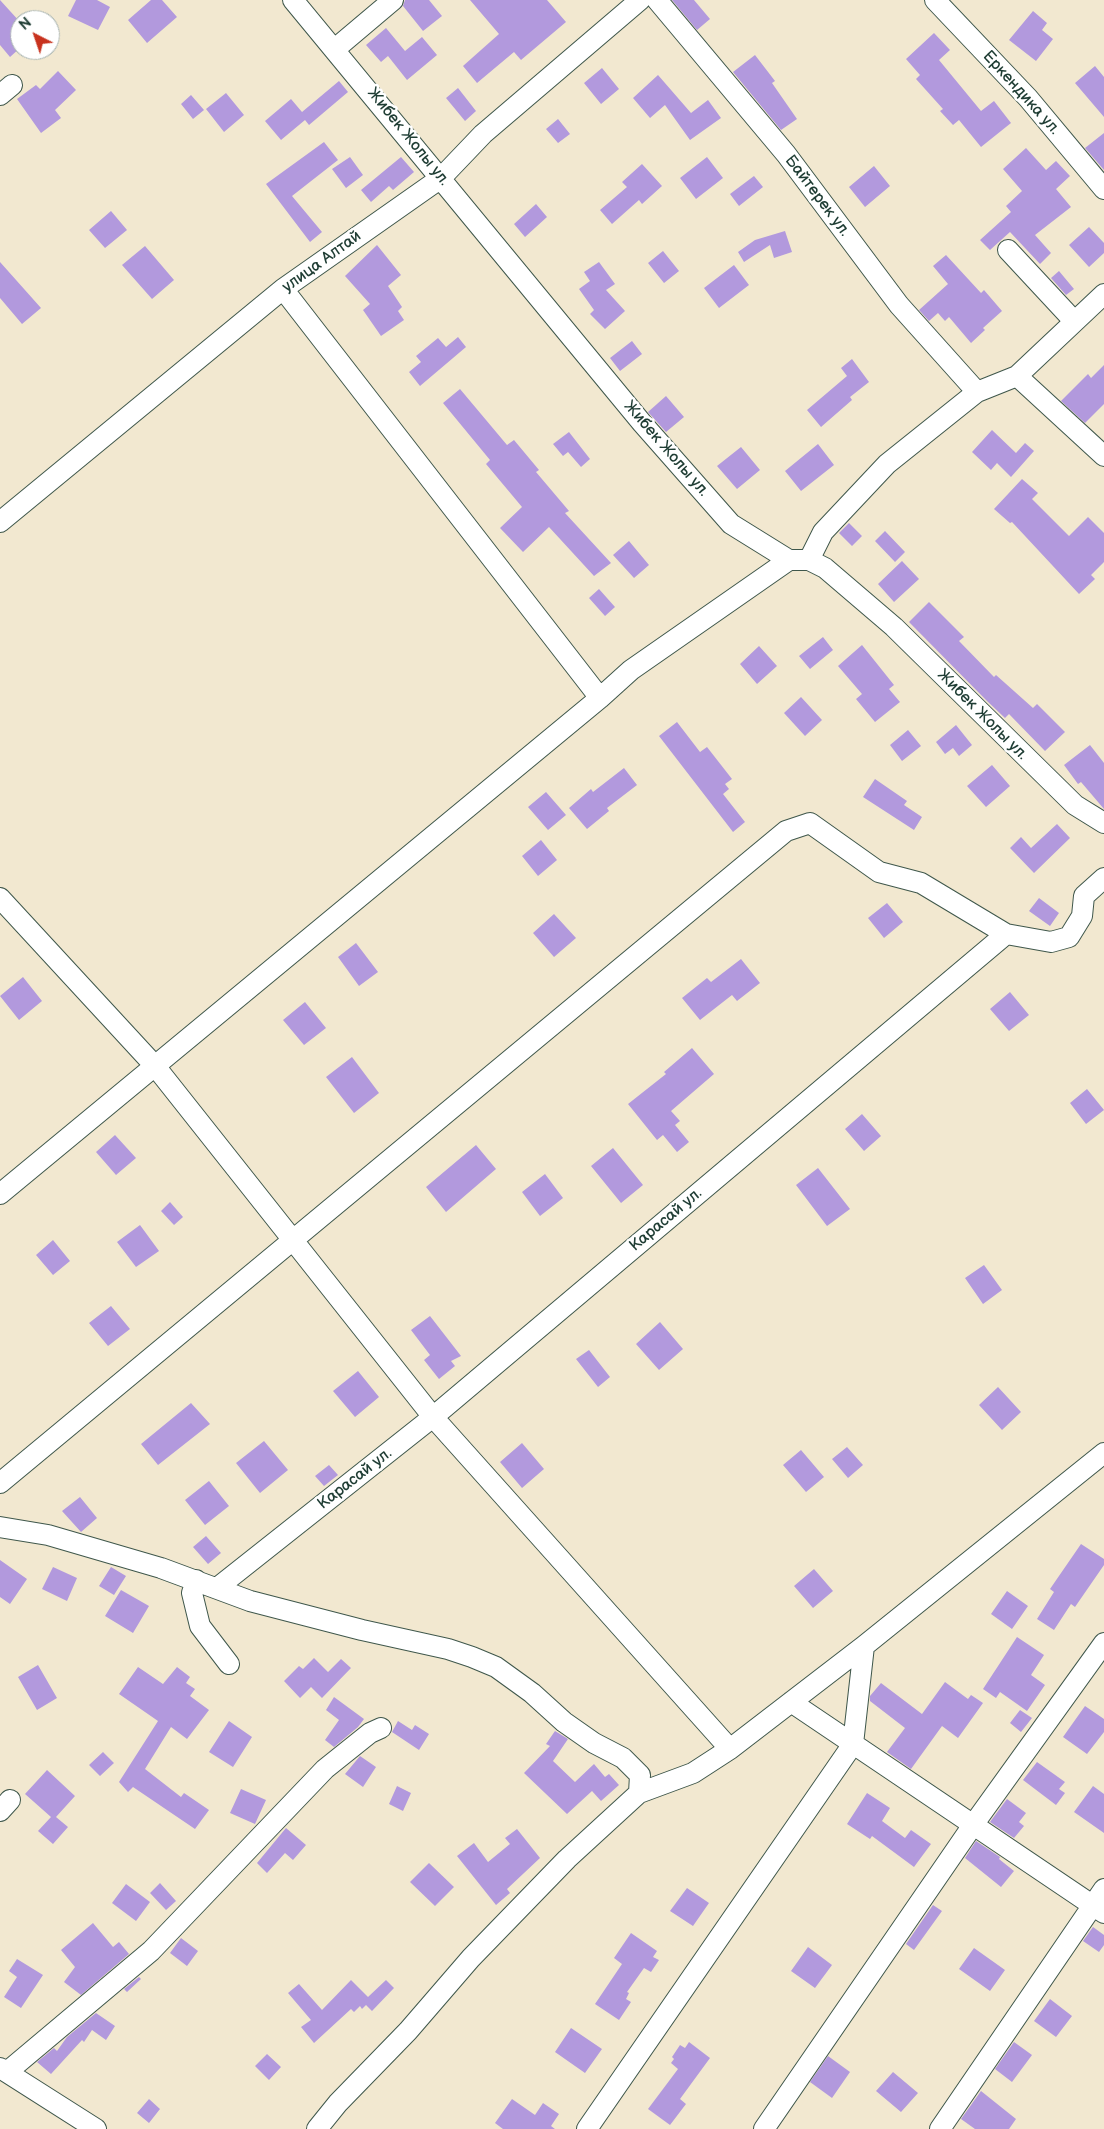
<!DOCTYPE html>
<html>
<head>
<meta charset="utf-8">
<style>
  body { margin:0 }
  #map { position:relative; width:1104px; height:2129px; overflow:hidden; background:#f2e8d0; font-family:"Balsamiq Sans",sans-serif }
  canvas { display:block }
  .north { position:absolute; left:10px; top:10px; width:50px; height:50px; box-sizing:border-box; background:#fff; border:1px solid #a5b1ae; border-radius:50%; rotate:319deg; font-size:14px; font-weight:700; line-height:20px; text-align:center; color:#1f3d34 }
  .north::after { content:''; display:block; margin:auto; width:18px; height:22px; background:#c8321e; clip-path:polygon(50% 0,100% 100%,50% 72%,0 100%) }
</style>
</head>
<body>
<div id="map">
<canvas width="1104" height="2129"></canvas>
<div class="north">N</div>
</div>
<script>
const g = document.querySelector('canvas').getContext('2d');
g.lineJoin = 'round';
function fill(path, color) { g.fillStyle = color; g.fill(path, 'evenodd'); }
const toPath = rows => new Path2D(rows.map(r => 'M' + r).join(''));
function stroke(path, color, width, dash) { g.strokeStyle = color; g.lineWidth = width; g.lineCap = dash ? 'butt' : 'round'; g.setLineDash(dash || []); g.stroke(path); }
function write(font, color, halo, rows, align = 'center') {
  g.font = font + ' "Balsamiq Sans",sans-serif'; g.lineWidth = 5; g.setLineDash([]); g.textBaseline = 'middle'; g.strokeStyle = halo; g.fillStyle = color; for (const [text, x, y, turn = 0] of rows) {
    g.save(); g.translate(x, y); g.rotate((+turn || 0) * Math.PI / 180); g.textAlign = isNaN(turn) ? turn : align; if (halo) g.strokeText(text, 0, 0); g.fillText(text, 0, 0); g.restore();
  }
}
fill(toPath([
  [0,0,20,22,20,48,10,57,0,45],
  [76,0,97,0,110,7,98,30,68,16],
  [151,0,162,0,177,17,147,43,128,20],
  [405,0,429,0,442,16,423,31,403,6],
  [470,0,547,0,566,22,521,60,514,52,477,83,463,66,499,34],
  [672,0,694,0,710,19,697,30],
  [1033,11,1047,23,1042,30,1053,39,1036,61,1009,40],
  [386,28,405,51,422,37,437,55,407,80,388,56,381,62,366,45],
  [934,33,950,50,939,60,981,111,994,101,1011,123,981,147,959,120,953,125,940,111,943,109,916,79,920,75,906,59],
  [755,55,775,81,772,83,797,119,781,130,733,72],
  [1095,66,1104,77,1104,117,1075,83],
  [602,68,619,89,601,104,584,83],
  [58,71,76,90,55,110,61,118,41,133,17,99,36,85,40,89],
  [658,75,691,113,708,100,721,118,690,140,665,105,650,118,633,98],
  [339,81,348,92,309,125,305,120,281,140,265,121,291,99,302,112],
  [458,88,476,111,465,121,446,98],
  [226,93,244,115,224,132,206,109],
  [191,95,204,110,193,119,181,104],
  [558,119,570,134,558,143,546,129],
  [1104,133,1104,170,1085,148],
  [324,142,338,160,292,196,322,232,310,242,266,184],
  [1026,148,1046,170,1056,161,1070,176,1056,189,1071,207,1035,235,1051,253,1040,264,1010,232,990,250,980,240,1011,212,1006,206,1022,191,1003,169],
  [350,157,363,175,346,188,332,169],
  [401,157,414,172,393,190,389,186,371,202,361,190],
  [707,157,723,178,696,199,680,178],
  [642,164,662,186,642,204,639,200,612,224,600,210,627,187,622,182],
  [874,166,890,186,865,207,849,187],
  [754,176,763,187,739,206,730,194],
  [536,204,547,217,525,237,514,224],
  [111,211,127,230,105,248,89,230],
  [1089,227,1104,243,1104,253,1089,267,1069,245],
  [785,231,792,252,774,258,770,245,744,262,738,252,755,240],
  [377,245,401,275,388,286,402,307,398,311,404,320,381,336,363,310,370,304,345,276],
  [145,246,174,280,152,299,122,265],
  [663,251,679,271,664,283,648,263],
  [946,255,981,293,984,290,1002,311,983,328,985,330,971,343,949,317,945,321,938,313,929,321,919,310,948,284,933,266],
  [0,262,41,308,22,324,0,298],
  [599,262,615,284,606,290,625,311,605,329,590,314,594,310,579,289,590,281,584,272],
  [734,265,749,285,719,308,704,288],
  [1059,271,1074,289,1066,295,1051,278],
  [458,337,466,347,420,386,409,372,421,362,416,356,438,338,446,347],
  [632,341,642,354,620,371,610,358],
  [852,359,869,382,850,397,852,400,821,427,807,410,847,376,841,368],
  [1104,365,1104,404,1085,423,1061,401,1088,374,1091,378],
  [460,389,507,445,514,440,539,470,536,472,569,511,565,513,611,563,594,576,549,527,523,552,500,528,522,507,486,464,490,460,443,403],
  [666,396,684,417,666,432,648,412],
  [992,430,1016,453,1025,443,1034,451,1011,477,997,463,991,470,972,452],
  [569,432,590,459,581,467,568,452,563,456,553,444],
  [818,444,834,465,801,491,785,471],
  [741,447,760,470,737,489,717,466],
  [1022,479,1038,493,1032,499,1069,536,1088,517,1104,533,1104,562,1091,575,1095,579,1079,594,1012,522,1010,523,994,509],
  [849,523,862,536,852,546,839,533],
  [885,531,905,552,895,562,875,541],
  [629,541,649,565,634,578,613,555],
  [902,561,919,579,894,602,878,584],
  [599,589,615,607,605,616,589,598],
  [929,602,964,637,959,641,994,677,996,675,1033,708,1037,704,1065,732,1045,751,1009,714,1005,718,987,701,909,622],
  [823,637,833,650,810,669,799,656],
  [862,645,894,685,889,689,900,702,875,722,856,699,862,694,838,666],
  [759,646,777,666,757,684,740,664],
  [801,697,822,720,805,736,784,713],
  [677,722,700,752,707,747,732,779,725,784,729,789,723,794,745,822,733,832,659,736],
  [956,725,972,745,959,756,953,748,945,754,936,742],
  [908,730,921,746,902,761,890,745],
  [1090,745,1104,763,1104,809,1081,782,1078,784,1064,765],
  [992,765,1010,786,986,807,967,786],
  [624,768,637,785,607,808,609,811,587,829,569,808,591,789,593,792],
  [875,779,907,801,904,805,922,817,914,830,863,797],
  [546,792,566,815,548,830,528,807],
  [1057,824,1070,838,1034,873,1010,848,1021,837,1031,848],
  [541,840,557,860,538,876,522,856],
  [1039,898,1059,913,1050,926,1029,911],
  [887,903,903,922,884,938,868,918],
  [554,914,576,938,554,957,533,933],
  [356,943,378,972,359,986,338,957],
  [741,959,760,983,737,1001,732,995,700,1020,682,998,707,978,711,982],
  [23,977,42,1001,19,1020,0,996],
  [1010,992,1029,1015,1009,1031,990,1009],
  [305,1002,326,1028,304,1045,283,1020],
  [692,1048,714,1074,671,1111,680,1121,675,1125,689,1142,677,1152,663,1135,657,1140,628,1104,666,1074,664,1072],
  [352,1057,379,1093,354,1113,326,1077],
  [1087,1089,1104,1110,1086,1124,1070,1103],
  [862,1114,881,1136,864,1151,845,1129],
  [115,1135,136,1158,116,1175,96,1152],
  [476,1145,496,1169,446,1212,426,1187],
  [613,1148,643,1185,621,1203,591,1166],
  [818,1168,850,1209,827,1226,796,1185],
  [545,1174,563,1198,540,1216,522,1192],
  [170,1202,183,1217,174,1225,161,1211],
  [140,1225,159,1251,136,1267,117,1242],
  [53,1240,70,1261,53,1275,36,1255],
  [984,1265,1002,1290,983,1304,965,1278],
  [111,1306,130,1329,108,1346,89,1323],
  [430,1316,461,1356,451,1361,455,1366,439,1379,424,1360,430,1355,411,1330],
  [660,1322,683,1349,659,1370,636,1344],
  [589,1350,610,1377,598,1387,576,1359],
  [358,1371,379,1397,355,1417,333,1391],
  [998,1387,1021,1412,1002,1430,979,1405],
  [191,1403,210,1424,158,1465,141,1444],
  [264,1441,288,1470,260,1493,236,1463],
  [522,1443,544,1469,522,1488,500,1462],
  [847,1447,863,1465,848,1478,832,1459],
  [801,1450,824,1477,806,1492,783,1465],
  [329,1465,338,1475,324,1486,315,1476],
  [209,1481,229,1506,205,1525,185,1500],
  [80,1497,97,1518,81,1532,62,1511],
  [206,1536,221,1553,208,1564,193,1547],
  [1081,1544,1104,1559,1104,1565,1075,1607,1071,1604,1054,1630,1037,1619,1054,1592,1050,1589],
  [0,1560,27,1579,10,1604,0,1597],
  [53,1567,77,1578,67,1601,42,1589],
  [111,1567,126,1576,114,1595,99,1586],
  [814,1569,833,1591,813,1608,794,1586],
  [121,1590,149,1606,133,1633,105,1616],
  [1007,1591,1028,1606,1012,1629,991,1614],
  [1017,1637,1044,1655,1031,1675,1045,1685,1027,1711,1000,1692,996,1698,983,1689],
  [314,1658,328,1672,341,1659,351,1668,322,1698,311,1687,300,1698,284,1681,299,1666,303,1669],
  [38,1665,57,1698,37,1710,18,1677],
  [138,1667,163,1684,177,1667,190,1677,186,1683,195,1689,190,1696,209,1710,187,1739,171,1727,145,1769,181,1797,184,1793,209,1810,195,1829,133,1787,128,1792,119,1782,158,1721,119,1694],
  [945,1682,968,1699,971,1695,983,1703,958,1738,942,1726,911,1769,887,1752,905,1728,870,1701,870,1696,881,1683,922,1714],
  [334,1697,364,1719,358,1727,334,1747,325,1740,339,1720,326,1710],
  [1085,1706,1104,1719,1104,1732,1087,1754,1063,1737],
  [1020,1710,1032,1718,1021,1732,1010,1723],
  [229,1721,252,1737,233,1767,209,1752],
  [398,1721,412,1730,415,1725,429,1734,419,1750,392,1732],
  [555,1731,568,1739,553,1761,575,1782,594,1764,605,1777,609,1774,619,1785,601,1801,592,1791,567,1814,524,1773,550,1746,546,1744],
  [103,1752,114,1763,100,1776,89,1765],
  [360,1756,376,1767,363,1787,345,1774],
  [1037,1762,1065,1782,1059,1789,1065,1793,1056,1805,1023,1780],
  [47,1770,75,1796,56,1817,68,1827,53,1844,38,1831,51,1817,25,1794],
  [397,1786,411,1793,403,1811,389,1804],
  [1093,1786,1104,1794,1104,1833,1074,1812],
  [241,1789,266,1800,255,1824,230,1813],
  [867,1793,890,1808,882,1821,905,1838,911,1830,931,1844,914,1867,872,1836,870,1839,847,1824],
  [1007,1799,1026,1813,1019,1822,1024,1826,1014,1838,990,1822],
  [286,1828,306,1845,293,1860,285,1853,267,1873,257,1863],
  [517,1829,540,1858,507,1889,510,1893,496,1905,457,1856,474,1843,488,1862,510,1844,505,1838],
  [976,1841,1000,1857,999,1859,1014,1871,1001,1887,965,1858],
  [429,1863,454,1887,435,1906,410,1882],
  [160,1883,176,1901,166,1910,150,1893],
  [126,1884,150,1902,136,1921,112,1903],
  [687,1888,709,1903,693,1926,670,1911],
  [933,1905,942,1911,914,1950,906,1944],
  [93,1923,113,1947,119,1942,129,1954,81,1995,64,1982,75,1967,61,1950],
  [1093,1927,1104,1935,1104,1945,1099,1952,1083,1941],
  [631,1933,657,1951,653,1957,659,1960,651,1972,644,1968,627,1992,629,1993,626,1999,631,2002,619,2020,595,2004,622,1964,614,1958],
  [181,1938,198,1951,187,1966,170,1953],
  [808,1947,832,1965,815,1988,791,1971],
  [974,1948,1005,1970,990,1991,959,1969],
  [17,1959,43,1975,21,2008,4,1997,17,1977,9,1971],
  [139,1977,141,1979,127,1992,124,1989],
  [351,1980,368,1997,386,1980,394,1988,372,2011,366,2005,362,2009,360,2006,354,2012,351,2009,314,2043,301,2027,311,2020,288,1993,299,1984,322,2010],
  [1050,1999,1072,2016,1056,2037,1034,2021],
  [96,2013,115,2026,106,2040,92,2030,84,2042,82,2040,51,2074,37,2062,54,2048,57,2051,67,2037],
  [571,2028,602,2049,585,2073,555,2052],
  [689,2042,710,2058,680,2099,686,2104,670,2125,648,2109,678,2069,671,2063,674,2059,672,2057,680,2045,685,2048],
  [1014,2042,1032,2055,1012,2082,995,2069],
  [267,2054,281,2067,269,2080,255,2066],
  [828,2056,850,2072,832,2098,810,2082],
  [893,2072,918,2093,901,2112,876,2091],
  [981,2091,1016,2119,1009,2129,975,2129,961,2119],
  [149,2099,160,2109,149,2123,137,2113],
  [512,2099,535,2115,543,2103,559,2114,551,2126,555,2129,503,2129,495,2123]
]), '#b299dd');
const minor = toPath([
  [293,0,642,423,731,524,789,560,809,560,825,568,894,627,1075,805,1104,823],
  [657,0,786,154,899,305,977,392],
  [935,0,1028,98,1104,189],
  [335,49,393,0],
  [0,95,12,85],
  [1008,250,1074,321],
  [283,289,600,698],
  [1017,376,1104,456],
  [0,522,283,289,441,178,483,134,640,0],
  [809,560,823,532,887,464,977,392,1017,376,1104,294],
  [0,898,155,1066,433,1417,730,1749],
  [0,1194,600,698,631,670,789,560],
  [0,1483,786,831,810,823,879,872,921,883,1006,934],
  [0,1527,48,1535,161,1568,250,1601,362,1630,448,1649,472,1657,496,1667,532,1693,564,1722,594,1743,623,1758,640,1775,639,1793,567,1859,471,1958,408,2031,338,2103,317,2129],
  [196,1580,192,1593,200,1626,229,1664],
  [217,1588,433,1417,1006,934,1051,942,1069,937,1082,916,1084,896,1104,878],
  [791,1702,1104,1913],
  [639,1793,693,1773,730,1749,864,1646,1104,1453],
  [0,1811,10,1800],
  [0,2068,96,2129],
  [7,2072,151,1951,325,1769,370,1733,381,1728],
  [587,2129,853,1744,864,1646],
  [764,2129,973,1825,1104,1643],
  [940,2129,1104,1889]
]);
stroke(minor, '#3f574b', 22);
stroke(minor, '#fff', 20);
write('16px', '#1f3d34', '#fff', [
  ["Еркендика ул.",1021,93,48],
  ["Жибек Жолы ул.",408,137,51],
  ["Байтерек ул.",817,196,53],
  ["улица Алтай",322,262,-36],
  ["Жибек Жолы ул.",666,449,49],
  ["Жибек Жолы ул.",982,715,45],
  ["Карасай ул.",666,1220,-40],
  ["Карасай ул.",355,1479,-38]
]);
</script>
</body>
</html>
